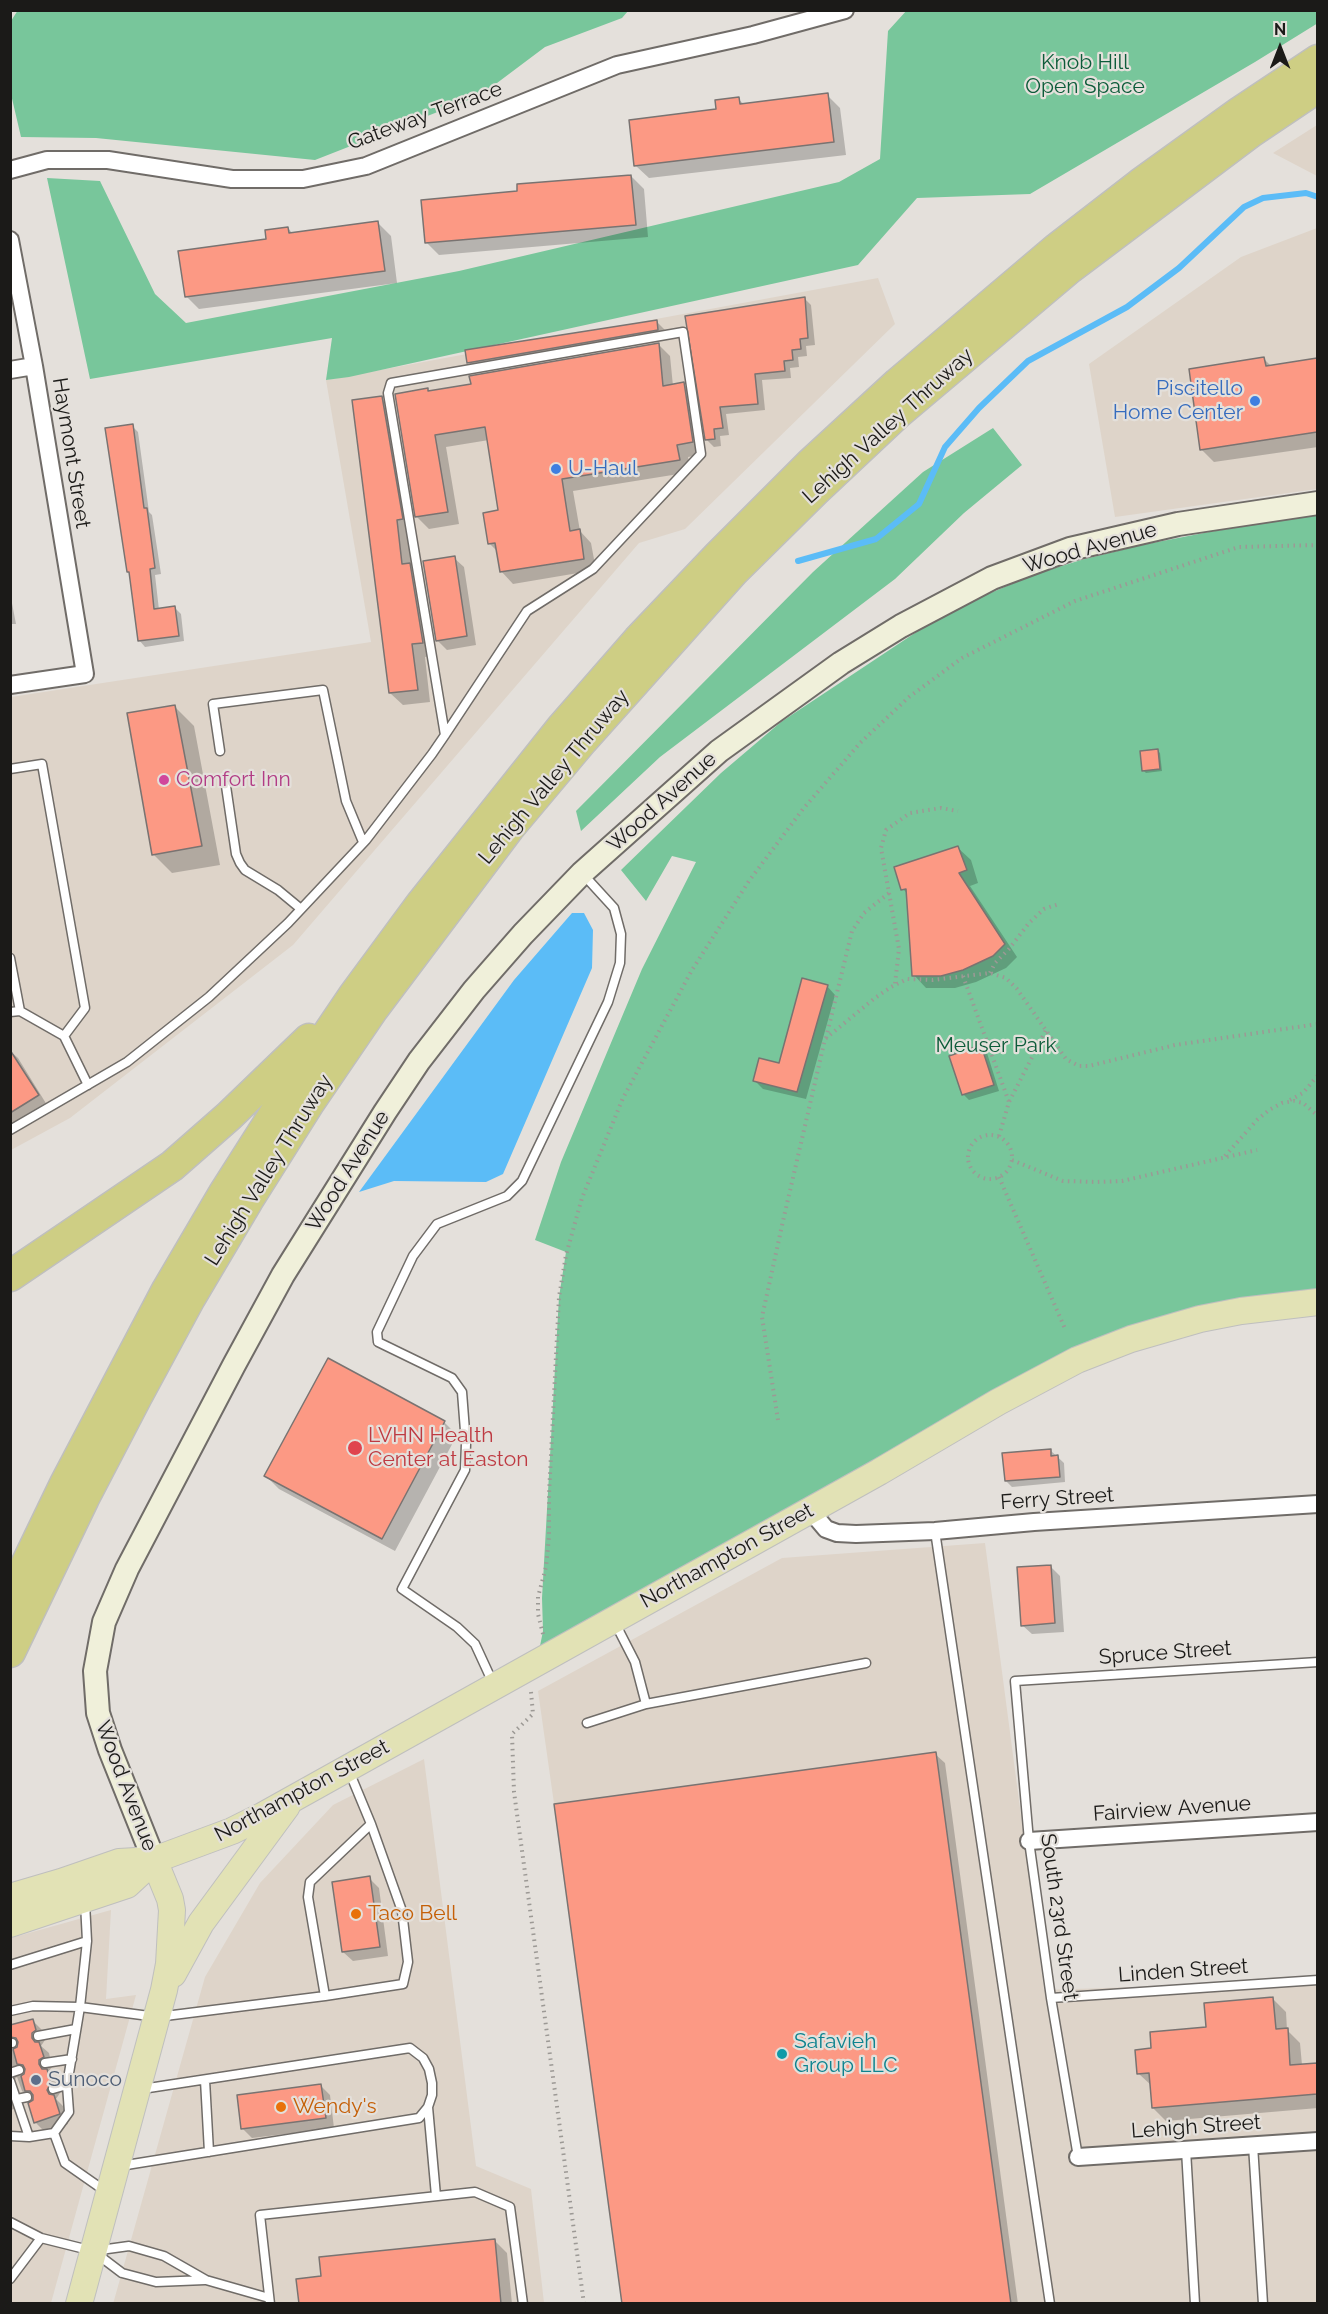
<!DOCTYPE html>
<html>
<head>
<meta charset="utf-8">
<style>
  body { margin:0 }
  #map { position:relative; width:1328px; height:2314px; overflow:hidden; background:#e4e0db; font-family:Raleway,sans-serif }
  canvas { display:block }
  .frame { position:absolute; inset:0; border:12px solid #1b1a18; pointer-events:none }
  .north { position:absolute; left:1250px; top:18px; width:60px; height:60px; -webkit-text-stroke:4px #e4e0db; paint-order:stroke; rotate:0deg; font-size:16px; font-weight:700; line-height:24px; text-align:center; color:#1b1a18 }
  .north::after { content:''; display:block; margin:auto; width:21px; height:27px; background:#1b1a18; clip-path:polygon(50% 0,100% 100%,50% 72%,0 100%) }
</style>
</head>
<body>
<div id="map">
<canvas width="1328" height="2314"></canvas>
<div class="frame"></div>
<div class="north">N</div>
</div>
<script>
const g = document.querySelector('canvas').getContext('2d');
g.lineJoin = 'round';
function fill(path, color) { g.fillStyle = color; g.fill(path, 'evenodd'); }
const toPath = rows => new Path2D(rows.map(r => 'M' + r).join(''));
function stroke(path, color, width, dash) { g.strokeStyle = color; g.lineWidth = width; g.lineCap = dash ? 'butt' : 'round'; g.setLineDash(dash || []); g.stroke(path); }
function write(font, color, halo, rows, align = 'center') {
  g.font = font + ' Raleway,sans-serif'; g.lineWidth = 4.5; g.setLineDash([]); g.textBaseline = 'middle'; g.strokeStyle = halo; g.fillStyle = color; for (const [text, x, y, turn = 0] of rows) {
    g.save(); g.translate(x, y); g.rotate((+turn || 0) * Math.PI / 180); g.textAlign = isNaN(turn) ? turn : align; if (halo) g.strokeText(text, 0, 0); g.fillText(text, 0, 0); g.restore();
  }
}
fill(toPath([
  [1317,125,1317,176,1273,153],
  [1317,228,1317,489,1115,517,1089,364,1241,257],
  [878,278,895,324,685,529,639,543,293,945,70,1118,11,1150,11,697,371,642,326,380],
  [985,1543,1044,1990,1317,1981,1317,2303,625,2303,538,1691,782,1558],
  [424,1759,476,2166,531,2189,544,2303,113,2304,205,1977,260,1883,333,1805],
  [111,1910,106,1999,136,1995,51,2303,11,2304,11,1938]
]), '#ded4c9');
fill(toPath([
  [18,10,628,10,628,11,622,18,545,47,481,95,315,160,96,138,21,137,10,90,11,21],
  [907,10,1317,10,1318,23,1255,62,1030,194,917,198,858,265,349,377,326,380,332,338,90,379,47,178,100,181,155,294,186,323,459,271,839,182,880,159,888,31],
  [993,428,1022,465,964,513,895,579,660,757,581,831,576,811,813,572,923,472],
  [1317,515,1317,1302,1152,1332,537,1661,543,1631,542,1598,559,1297,566,1252,535,1240,561,1162,642,969,696,862,672,856,646,901,621,870,721,773,781,722,927,625,988,594,1033,575,1081,560,1142,545,1209,532]
]), '#78c69b');
fill(toPath([
  [572,913,584,913,593,930,592,968,503,1174,486,1182,394,1181,359,1192,514,980]
]), '#5bbcf7');
fill(toPath([
  [827,95,840,108,846,155,649,178,636,166,718,110,738,99,745,105],
  [631,176,644,189,648,237,439,255,426,242,519,193],
  [378,223,391,236,397,283,199,309,186,296,288,228,293,234],
  [804,298,811,305,815,345,806,346,807,356,798,357,799,367,790,368,791,378,762,380,765,410,726,414,729,435,720,436,721,446,714,447,707,440,687,317],
  [656,321,666,331,667,339,478,372,469,363],
  [658,344,670,356,673,386,683,384,696,396,704,454,688,457,691,472,573,491,580,531,591,543,596,570,513,584,501,571,498,552,489,543,500,512,489,440,446,447,459,524,429,529,417,517,427,390,429,392,472,385],
  [1264,359,1272,367,1318,360,1318,447,1214,462,1201,449],
  [381,398,394,410,435,655,425,657,430,702,403,705,390,693],
  [132,426,138,432,149,512,152,515,161,574,155,575,159,610,175,608,181,614,184,641,145,647,139,640,130,574,129,572],
  [454,558,464,567,476,645,447,650,437,640],
  [10,593,16,624,12,624,10,608],
  [175,707,194,726,220,865,172,873,153,854],
  [1157,750,1160,753,1162,771,1146,773,1143,770],
  [958,848,971,860,978,883,970,886,1017,957,1006,968,976,982,955,988,926,988,914,975,908,894,903,889],
  [827,986,835,995,806,1099,763,1089,755,1081,780,1064],
  [981,1047,987,1053,999,1091,969,1100,963,1094],
  [10,1051,18,1058,47,1105,10,1128],
  [444,1422,457,1435,395,1551,279,1489,266,1476],
  [1050,1450,1064,1463,1065,1482,1012,1487,1006,1481],
  [1051,1567,1060,1576,1064,1632,1032,1634,1022,1625],
  [935,1754,945,1763,1018,2304,624,2304],
  [369,1878,379,1888,388,1956,353,1961,343,1952],
  [1273,1999,1286,2012,1287,2030,1300,2043,1302,2065,1318,2064,1318,2108,1166,2121,1153,2108,1152,2086,1139,2074,1153,2050,1208,2028],
  [33,2021,42,2030,45,2040,41,2046,49,2053,52,2067,48,2072,56,2080,60,2093,56,2099,63,2106,68,2124,45,2132,35,2122,32,2102,22,2091,17,2077,13,2081,18,2108,10,2110,10,2050,15,2050,19,2044,11,2036],
  [321,2086,330,2095,334,2128,252,2138,243,2129],
  [494,2240,507,2253,512,2304,300,2304,322,2277]
]), '#0003');
stroke(toPath([
  [798,561,876,539,919,504,945,447,979,408,1028,361,1127,307,1179,268,1244,207,1263,198,1306,193,1318,197]
]), '#5bbcf7', 6);
const building = toPath([
  [828,93,834,142,634,166,629,120,716,109,715,100,739,97,740,104,828,93],
  [631,175,636,225,425,243,421,200,517,191,517,184,631,175],
  [378,221,385,271,185,297,178,251,266,239,265,230,288,227,289,233,378,221],
  [805,297,808,338,800,339,801,349,792,350,793,360,784,361,785,371,755,374,758,404,720,407,723,428,714,429,715,439,705,440,685,316,805,297],
  [657,320,658,330,467,363,465,350,657,320],
  [659,343,663,386,684,382,693,442,677,445,680,460,562,479,570,531,580,529,584,559,500,572,495,543,488,544,483,513,498,510,485,427,435,435,448,512,415,517,395,394,428,388,428,391,471,384,469,376,659,343],
  [1264,357,1266,366,1317,358,1317,432,1200,450,1189,369,1264,357],
  [382,396,403,519,397,520,402,564,410,563,423,643,412,644,418,690,389,693,352,400,382,396],
  [133,424,144,508,147,508,155,568,150,569,154,609,175,606,179,636,138,641,129,572,127,572,105,428,133,424],
  [455,556,467,636,436,641,423,561,455,556],
  [175,705,202,846,152,855,127,713,175,705],
  [1158,749,1160,769,1142,771,1140,751,1158,749],
  [958,846,967,870,959,873,1005,944,993,956,963,970,941,976,912,976,906,889,901,890,894,867,958,846],
  [802,978,828,985,797,1092,753,1081,759,1058,779,1063,802,978],
  [981,1045,994,1085,962,1095,949,1056,981,1045],
  [10,1050,39,1095,10,1113,10,1050],
  [328,1358,445,1421,382,1539,264,1476,328,1358],
  [1051,1449,1051,1456,1058,1455,1060,1477,1005,1481,1002,1453,1051,1449],
  [1051,1565,1055,1623,1021,1626,1017,1567,1051,1565],
  [936,1752,1011,2304,622,2304,554,1804,936,1752],
  [370,1876,380,1947,342,1952,332,1882,370,1876],
  [1273,1997,1276,2029,1288,2028,1290,2065,1317,2063,1317,2094,1152,2108,1149,2073,1137,2074,1135,2050,1151,2048,1150,2032,1206,2027,1204,2003,1273,1997],
  [33,2019,36,2030,32,2033,32,2038,35,2042,39,2042,44,2057,39,2060,39,2064,42,2069,47,2069,51,2083,47,2090,49,2094,54,2095,60,2114,34,2123,28,2103,33,2100,33,2095,30,2091,25,2091,21,2076,24,2074,25,2069,23,2065,17,2064,13,2049,17,2047,18,2042,16,2038,10,2037,10,2025,33,2019],
  [321,2084,326,2118,241,2129,237,2095,321,2084],
  [495,2239,501,2304,299,2304,296,2279,321,2276,319,2257,495,2239]
]);
fill(building, '#fc9984');
stroke(building, '#797371', 1.5);
const lane = toPath([
  [220,751,213,704,323,690,346,801,363,842],
  [10,769,42,764,85,1008,64,1036],
  [226,786,236,854,240,863,245,870,278,890,301,909],
  [10,958,20,1011],
  [10,1012,20,1011,64,1036,88,1085],
  [10,1130,127,1062,209,997,288,923,366,840,432,754,445,735,527,611,593,569,701,454,683,332,391,383,388,393,445,735],
  [935,1531,1050,2304],
  [615,1623,635,1662,646,1704,866,1663],
  [493,1683,475,1644,457,1627,402,1589,465,1470,466,1444,462,1392,452,1378,378,1342,377,1332,413,1256,437,1224,507,1196,522,1181,608,1002,620,963,621,934,614,908,582,873],
  [587,1723,646,1704],
  [10,1965,87,1941],
  [325,1996,403,1984,408,1962,402,1911,371,1824],
  [1051,1998,1318,1980],
  [10,2011,33,2006,80,2007,87,1941,85,1903],
  [38,2036,76,2029],
  [10,2043,12,2043],
  [45,2063,72,2059],
  [10,2073,19,2070],
  [205,2080,209,2152],
  [10,2081,29,2137,54,2133],
  [53,2089,67,2085],
  [17,2099,27,2097],
  [428,2107,436,2196],
  [10,2136,29,2137],
  [1253,2145,1263,2304],
  [1186,2150,1195,2304],
  [1078,2157,1051,1998,1029,1841,1015,1681,1318,1662],
  [120,2166,419,2118,428,2107,432,2095,432,2083,429,2069,423,2058,410,2048,142,2089],
  [105,2191,65,2163,54,2133,69,2112,67,2085,80,2007,157,2017,325,1996,308,1897,310,1882,371,1824,349,1771],
  [10,2222,41,2238,93,2251,129,2246,164,2256,206,2280,269,2298],
  [97,2254,122,2273,156,2282,205,2280],
  [10,2279,41,2238],
  [270,2304,260,2215,475,2192,510,2207,523,2304]
]);
const street = toPath([
  [10,170,47,160,108,160,232,179,303,179,366,166,617,65,753,35,845,10],
  [10,240,34,366,85,674,10,685],
  [10,370,34,366],
  [810,1510,826,1529,837,1533,856,1534,935,1531,1034,1522,1318,1504],
  [1029,1841,1318,1822],
  [1078,2157,1318,2141]
]);
const secondary = toPath([
  [154,1860,110,1750,98,1713,95,1671,104,1622,127,1569,234,1365,283,1275,385,1112,419,1061,474,990,523,934,582,873,719,751,841,663,901,626,992,578,1070,549,1178,524,1318,503]
]);
const primary = toPath([
  [10,1897,61,1882,119,1862,154,1860,232,1831,262,1816,879,1472,998,1402,1077,1360,1131,1339,1200,1319,1241,1311,1318,1302],
  [10,1924,127,1885,154,1860],
  [173,1974,201,1923,287,1806],
  [79,2304,164,1990,169,1964,172,1910,170,1899,154,1860]
]);
const highway = toPath([
  [10,1276,172,1166,229,1116,309,1039],
  [10,1598,65,1484,167,1290,224,1193,287,1094,354,995,421,904,562,727,638,640,719,555,810,464,898,383,1056,249,1140,184,1240,112,1318,60],
  [10,1652,84,1498,136,1398,190,1298,248,1200,309,1103,373,1009,509,828,582,741,734,571,815,491,897,414,1070,268,1251,132,1318,87]
]);
stroke(lane, '#706c68', 11);
stroke(street, '#706c68', 20);
stroke(secondary, '#706c68', 26);
stroke(primary, '#bfbfbe', 28);
stroke(highway, '#bfbfbe', 33);
stroke(toPath([
  [889,893,899,949,895,984],
  [990,973,995,963,1009,949,1029,923,1044,909,1059,904],
  [963,976,1009,1102],
  [826,1038,852,931,864,913,889,893,881,848,886,830,910,813,941,808,958,811],
  [1290,1100,1303,1093,1318,1075],
  '968 1157a22 22 0 1 1 44 0a22 22 0 1 1-44 0Z',
  [999,1136,1009,1102,1046,1030],
  [1225,1156,1257,1120,1269,1110,1282,1103,1294,1101,1303,1103,1318,1116],
  [1012,1160,1063,1181,1096,1182,1122,1181,1257,1150],
  [999,1177,1066,1331],
  [778,1420,762,1317,783,1221,825,1039,875,998,891,987,907,979,933,980,990,973,1006,978,1017,989,1066,1059,1079,1066,1089,1066,1175,1045,1318,1024],
  [543,1634,538,1614,538,1597,546,1567,549,1537,549,1494,559,1297,566,1255,582,1198,623,1098,692,970,749,881,803,809,860,743,909,697,962,658,1075,601,1239,547,1318,545],
  [531,1692,533,1714,512,1734,514,1792,584,2304]
]), '#9c9995', 4, [1.5, 4.5]);
stroke(lane, '#fff', 8);
stroke(street, '#fff', 16);
stroke(secondary, '#f0f0da', 22);
stroke(primary, '#e2e2b5', 26);
stroke(highway, '#cece84', 30);
for (const [x, y, r, color] of [
  [1255,401,6,"#3f7fe0"],
  [556,469,6,"#3f7fe0"],
  [164,780,6,"#d1479c"],
  [355,1448,8,"#e0444e"],
  [356,1914,6,"#e8710a"],
  [782,2054,6,"#0f9aa8"],
  [36,2080,6,"#5c6f8a"],
  [281,2107,6,"#e8710a"]
]) { const dot = new Path2D(); dot.arc(x, y, r, 0, 2 * Math.PI); g.fillStyle = color; g.fill(dot); stroke(dot, '#e4e0db', 2); }
write('21px', '#0d5c3a', '#e4e0db', [
  ["Knob Hill",1085,63],
  ["Open Space",1085,87],
  ["Meuser Park",996,1046]
]);
write('21px', '#1b1a18', '#e4e0db', [
  ["Gateway Terrace",425,116,-20],
  ["Lehigh Valley Thruway",888,426,-42],
  ["Haymont Street",71,453,81],
  ["Wood Avenue",1090,548,-16],
  ["Lehigh Valley Thruway",554,777,-50],
  ["Wood Avenue",662,802,-42],
  ["Lehigh Valley Thruway",269,1170,-58],
  ["Wood Avenue",348,1171,-58],
  ["Ferry Street",1057,1499,-4],
  ["Northampton Street",727,1556,-29],
  ["Spruce Street",1165,1653,-4],
  ["Wood Avenue",126,1786,69],
  ["Northampton Street",302,1791,-28],
  ["Fairview Avenue",1172,1809,-4],
  ["South 23rd Street",1059,1917,82],
  ["Linden Street",1183,1971,-4],
  ["Lehigh Street",1196,2127,-4]
]);
write('21px', '#366cbe', '#e4e0db', [
  ["Piscitello",1243,389],
  ["Home Center",1243,413],
  ["U-Haul",568,469,"left"]
], 'right');
write('21px', '#b23c85', '#e4e0db', [
  ["Comfort Inn",176,780]
], 'left');
write('21px', '#be3a42', '#e4e0db', [
  ["LVHN Health",368,1436],
  ["Center at Easton",368,1460]
], 'left');
write('21px', '#c56008', '#e4e0db', [
  ["Taco Bell",368,1914],
  ["Wendy's",293,2107]
], 'left');
write('21px', '#0d838f', '#e4e0db', [
  ["Safavieh",794,2042],
  ["Group LLC",794,2066]
], 'left');
write('21px', '#4e5e75', '#e4e0db', [
  ["Sunoco",48,2080]
], 'left');
</script>
</body>
</html>
